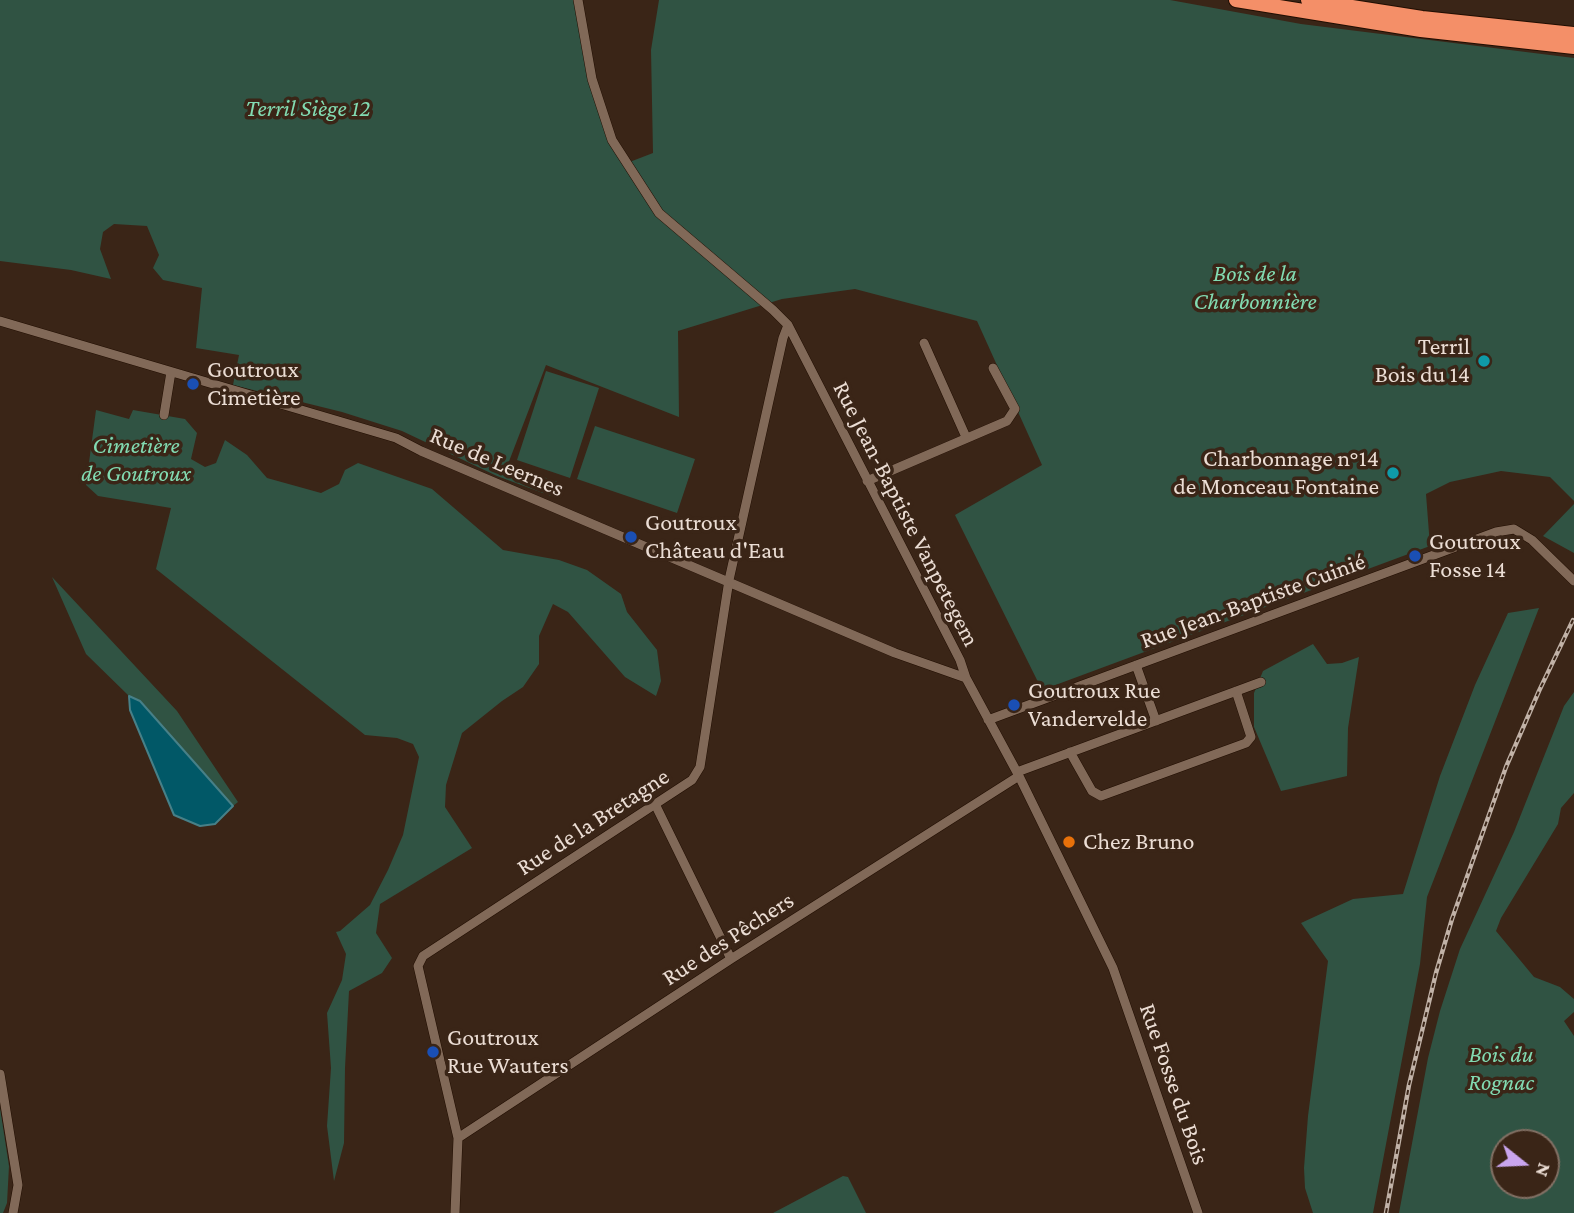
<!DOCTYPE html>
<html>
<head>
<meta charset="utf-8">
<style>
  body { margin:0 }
  #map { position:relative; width:1574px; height:1213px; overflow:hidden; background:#3a2517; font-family:"Crimson Pro",serif }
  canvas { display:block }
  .north { position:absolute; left:1490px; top:1129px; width:70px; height:70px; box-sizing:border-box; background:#3a2517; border:2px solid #816f63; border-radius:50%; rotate:108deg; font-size:19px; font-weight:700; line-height:28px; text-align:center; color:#ebddd4 }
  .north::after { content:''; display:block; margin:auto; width:24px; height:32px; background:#c9a5ee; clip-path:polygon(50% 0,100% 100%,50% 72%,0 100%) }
</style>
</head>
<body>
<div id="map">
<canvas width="1574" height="1213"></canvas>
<div class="north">N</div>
</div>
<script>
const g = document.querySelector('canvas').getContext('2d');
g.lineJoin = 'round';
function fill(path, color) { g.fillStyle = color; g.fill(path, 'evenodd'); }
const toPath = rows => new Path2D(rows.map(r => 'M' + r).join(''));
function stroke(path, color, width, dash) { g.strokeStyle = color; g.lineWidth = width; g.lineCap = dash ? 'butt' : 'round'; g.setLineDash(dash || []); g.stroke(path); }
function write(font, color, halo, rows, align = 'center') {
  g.font = font + ' "Crimson Pro",serif'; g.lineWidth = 7; g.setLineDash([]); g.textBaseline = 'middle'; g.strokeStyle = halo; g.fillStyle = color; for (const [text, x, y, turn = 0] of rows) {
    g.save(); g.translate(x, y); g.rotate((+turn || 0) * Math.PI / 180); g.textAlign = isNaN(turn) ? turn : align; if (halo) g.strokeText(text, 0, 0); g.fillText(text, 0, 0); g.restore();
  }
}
fill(toPath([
  [0,0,578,0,579,12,612,140,627,163,653,153,651,50,659,0,1170,0,1301,24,1574,58,1574,501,1550,477,1501,471,1450,482,1426,494,1430,546,1042,690,955,515,1042,465,977,321,855,289,782,299,678,331,679,417,546,365,508,464,560,483,559,499,497,476,402,431,342,412,233,385,239,355,196,348,202,288,163,280,153,268,159,255,147,226,114,224,103,232,100,249,111,279,71,270,0,261],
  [546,371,599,388,570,478,517,460],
  [96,410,129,419,133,410,185,419,197,433,191,459,205,467,216,463,225,440,247,455,267,478,321,493,339,484,345,470,358,463,432,489,503,550,559,560,587,570,621,594,627,612,657,650,661,681,656,696,625,677,568,612,553,604,539,636,539,664,523,687,502,701,462,733,446,785,445,807,472,848,380,904,376,933,392,958,382,973,349,991,345,1068,344,1143,334,1181,327,1126,331,1068,327,1013,342,980,346,954,336,932,340,931,370,905,388,870,403,835,419,757,413,744,397,738,365,735,156,569,171,508,98,496,86,485],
  [595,426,695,459,677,513,577,479],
  [1574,504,1574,553,1543,536],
  [52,577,177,711,238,802,233,806,140,701,129,696,86,654],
  [1539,608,1427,897,1420,964,1373,1213,1313,1213,1305,1188,1304,1168,1308,1116,1328,961,1301,923,1353,899,1403,894,1440,776,1475,685,1508,613],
  [1313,644,1327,664,1342,663,1359,657,1348,728,1347,776,1281,791,1254,727,1254,693,1263,671],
  [1574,692,1574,793,1561,808,1558,824,1501,918,1496,931,1534,977,1560,987,1574,999,1574,1012,1564,1021,1574,1036,1574,1213,1399,1213,1428,1058,1440,1011,1460,949,1514,832,1564,706],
  [1504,1143,1546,1143,1546,1185,1504,1185],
  [0,1108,9,1166,7,1203,3,1213,0,1213],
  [843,1176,848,1177,866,1213,773,1213]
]), '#305343');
const water = toPath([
  [129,696,140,701,233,806,215,824,200,826,174,815,130,710,129,696]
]);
fill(water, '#015867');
stroke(water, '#478088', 2);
const minor = toPath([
  [578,0,592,79,612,140,659,213,773,310,788,325,960,660,966,678,1019,776,1113,968,1198,1213],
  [0,321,396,438,421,451,895,653,966,678],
  [924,343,966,437],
  [164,415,171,372],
  [867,481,1007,421,1015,409,993,368],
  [1136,665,1156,721],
  [988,720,1496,532,1514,529,1532,540,1574,581],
  [1070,752,1092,791,1101,796,1246,743,1251,737,1236,691],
  [1017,772,1261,682],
  [655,804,731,959],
  [0,1074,18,1185,13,1213],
  [458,1138,731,959,1019,776],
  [455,1213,458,1138,418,966,423,956,692,780,700,767,729,580,783,338,788,325]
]);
const highway = toPath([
  [1236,0,1421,30,1574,47],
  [1308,0,1422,18,1574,34]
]);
stroke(minor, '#210e02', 10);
stroke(highway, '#210e02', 16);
stroke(minor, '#816958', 9);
stroke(highway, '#f48f68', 14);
const rail = toPath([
  [1386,1213,1409,1085,1436,973,1452,919,1506,767,1539,691,1573,620]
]);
stroke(rail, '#c1b2a7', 4.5);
stroke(rail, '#3a2517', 2, [5]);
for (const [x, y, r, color] of [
  [1484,361,7,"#0f9aa8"],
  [193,384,7,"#1a4fb4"],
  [1393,473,7,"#0f9aa8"],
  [631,537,7,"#1a4fb4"],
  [1415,556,7,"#1a4fb4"],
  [1014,705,7,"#1a4fb4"],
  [1069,842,7,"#e8710a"],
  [433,1052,7,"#1a4fb4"]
]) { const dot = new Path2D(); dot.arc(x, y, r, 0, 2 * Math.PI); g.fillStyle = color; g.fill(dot); stroke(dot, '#3a2517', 2.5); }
write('italic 24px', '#82dbb2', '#3a2517', [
  ["Terril Siège 12",308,109],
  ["Bois de la",1255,274],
  ["Charbonnière",1255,302],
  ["Cimetière",136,446],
  ["de Goutroux",136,474],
  ["Bois du",1501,1055],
  ["Rognac",1501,1083]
]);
write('24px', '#ebddd4', '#3a2517', [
  ["Terril",1470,347,"right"],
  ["Bois du 14",1470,375,"right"],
  ["Goutroux",207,370],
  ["Cimetière",207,398],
  ["Charbonnage n°14",1379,459,"right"],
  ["de Monceau Fontaine",1379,487,"right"],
  ["Goutroux",645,523],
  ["Château d'Eau",645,551],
  ["Goutroux",1429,542],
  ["Fosse 14",1429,570],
  ["Goutroux Rue",1028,691],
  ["Vandervelde",1028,719],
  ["Chez Bruno",1083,842],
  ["Goutroux",447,1038],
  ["Rue Wauters",447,1066]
], 'left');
write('24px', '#ebddd4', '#3a2517', [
  ["Rue de Leernes",497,462,23],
  ["Rue Jean-Baptiste Vanpetegem",906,514,63],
  ["Rue Jean-Baptiste Cuinié",1253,601,-20],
  ["Rue de la Bretagne",593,822,-33],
  ["Rue des Pêchers",728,939,-33],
  ["Rue Fosse du Bois",1174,1084,71]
]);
</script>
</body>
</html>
